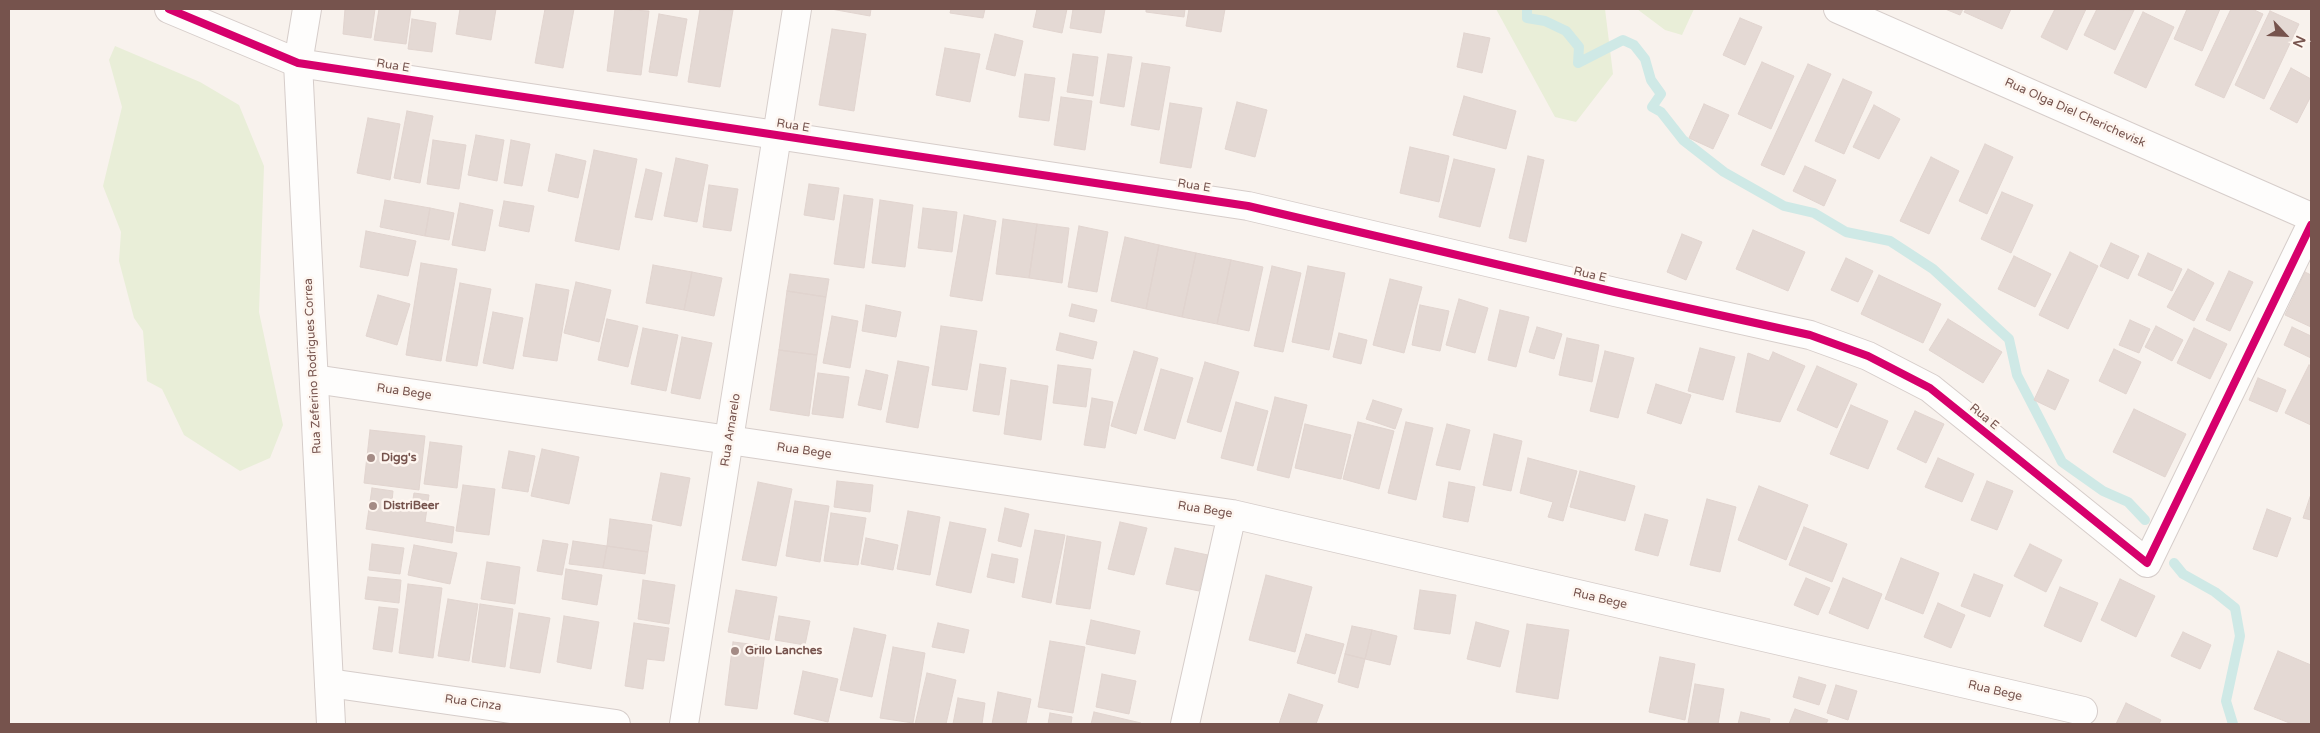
<!DOCTYPE html>
<html>
<head>
<meta charset="utf-8">
<style>
  body { margin:0 }
  #map { position:relative; width:2320px; height:733px; overflow:hidden; background:#f8f2ed; font-family:"Varela Round",sans-serif }
  canvas { display:block }
  .frame { position:absolute; inset:0; border:10px solid #76534d; pointer-events:none }
  .north { position:absolute; left:2260px; top:10px; width:50px; height:50px; -webkit-text-stroke:4px #fef6f0; paint-order:stroke; rotate:115deg; font-size:14px; font-weight:700; line-height:20px; text-align:center; color:#76534d }
  .north::after { content:''; display:block; margin:auto; width:18px; height:22px; background:#76534d; clip-path:polygon(50% 0,100% 100%,50% 72%,0 100%) }
</style>
</head>
<body>
<div id="map">
<canvas width="2320" height="733"></canvas>
<div class="frame"></div>
<div class="north">N</div>
</div>
<script>
const g = document.querySelector('canvas').getContext('2d');
g.lineJoin = 'round';
function fill(path, color) { g.fillStyle = color; g.fill(path, 'evenodd'); }
const toPath = rows => new Path2D(rows.map(r => 'M' + r).join(''));
function stroke(path, color, width, dash) { g.strokeStyle = color; g.lineWidth = width; g.lineCap = dash ? 'butt' : 'round'; g.setLineDash(dash || []); g.stroke(path); }
function write(font, color, halo, rows, align = 'center') {
  g.font = font + ' "Varela Round",sans-serif'; g.lineWidth = 5; g.setLineDash([]); g.textBaseline = 'middle'; g.strokeStyle = halo; g.fillStyle = color; for (const [text, x, y, turn = 0] of rows) {
    g.save(); g.translate(x, y); g.rotate((+turn || 0) * Math.PI / 180); g.textAlign = isNaN(turn) ? turn : align; if (halo) g.strokeText(text, 0, 0); g.fillText(text, 0, 0); g.restore();
  }
}
fill(toPath([
  [1496,9,1605,9,1613,74,1576,122,1555,117],
  [1637,9,1694,9,1682,35,1665,30],
  [115,46,200,82,239,105,264,166,259,312,283,425,270,458,240,471,184,435,162,389,147,381,143,331,134,318,119,261,121,232,103,186,122,107,109,60]
]), '#e9eed8');
stroke(toPath([
  [1527,9,1527,18,1545,21,1566,31,1579,47,1578,63,1623,40,1634,45,1645,59,1651,80,1661,94,1652,107,1661,112,1683,140,1724,172,1784,206,1814,213,1846,232,1890,241,1933,269,2009,339,2017,375,2062,462,2103,491,2128,502,2145,520],
  [2174,563,2183,574,2215,592,2235,608,2240,636,2226,701,2233,724]
]), '#cfe9e6', 10);
const building = toPath([
  [345,9,375,9,371,38,343,34,345,9],
  [379,9,411,9,406,44,374,40,379,9],
  [460,9,496,9,491,40,456,34,460,9],
  [545,9,574,9,563,68,535,63,545,9],
  [615,9,649,11,641,75,607,71,615,9],
  [700,9,733,10,720,87,688,82,700,9],
  [831,9,871,9,870,16,831,9],
  [951,9,985,9,983,18,950,13,951,9],
  [1037,9,1067,9,1062,33,1033,27,1037,9],
  [1073,9,1105,9,1101,33,1070,28,1073,9],
  [1146,9,1185,9,1184,17,1146,12,1146,9],
  [1189,9,1225,9,1221,32,1186,26,1189,9],
  [1945,9,1963,9,1960,15,1945,9],
  [1966,9,2011,9,2002,29,1964,12,1966,9],
  [2055,9,2086,9,2067,50,2041,37,2055,9],
  [2097,9,2134,10,2115,50,2084,35,2097,9],
  [2187,9,2220,9,2202,51,2174,39,2187,9],
  [2231,9,2252,9,2263,14,2224,98,2195,85,2231,9],
  [2270,11,2299,24,2264,99,2235,85,2270,11],
  [2143,12,2174,27,2146,88,2114,73,2143,12],
  [659,14,687,19,677,76,649,72,659,14],
  [1740,18,1762,27,1745,65,1723,55,1740,18],
  [412,19,436,23,432,52,408,49,412,19],
  [832,29,866,34,854,111,819,105,832,29],
  [1464,33,1490,38,1482,73,1457,67,1464,33],
  [995,34,1023,41,1015,76,986,69,995,34],
  [945,48,980,54,970,102,936,95,945,48],
  [1073,54,1098,57,1093,96,1067,92,1073,54],
  [1108,54,1132,57,1124,107,1100,103,1108,54],
  [1762,62,1794,76,1771,129,1738,114,1762,62],
  [1142,63,1170,67,1159,130,1131,125,1142,63],
  [1808,64,1831,74,1784,175,1761,165,1808,64],
  [2291,68,2311,79,2311,96,2297,123,2270,109,2291,68],
  [1025,74,1055,78,1049,121,1019,117,1025,74],
  [1843,79,1872,92,1844,154,1815,141,1843,79],
  [1464,96,1516,111,1506,149,1453,135,1464,96],
  [1061,97,1092,101,1085,150,1054,145,1061,97],
  [1237,102,1267,110,1255,157,1225,149,1237,102],
  [1170,103,1202,108,1191,168,1160,163,1170,103],
  [1704,104,1729,115,1713,149,1689,138,1704,104],
  [1874,105,1900,119,1879,159,1853,147,1874,105],
  [407,111,433,116,420,183,394,178,407,111],
  [368,118,400,124,390,180,357,173,368,118],
  [476,135,504,140,497,181,468,175,476,135],
  [433,140,466,145,459,189,427,184,433,140],
  [511,140,530,144,522,186,504,183,511,140],
  [1985,144,2013,157,1987,214,1959,201,1985,144],
  [1410,147,1449,156,1439,202,1400,193,1410,147],
  [594,150,637,159,619,250,575,241,594,150],
  [556,154,586,161,578,198,548,191,556,154],
  [1528,156,1544,160,1526,242,1509,238,1528,156],
  [1931,157,1959,171,1929,234,1900,221,1931,157],
  [676,158,708,165,697,222,664,216,676,158],
  [1454,159,1495,169,1480,227,1439,217,1454,159],
  [1805,166,1836,180,1824,206,1793,191,1805,166],
  [646,169,662,173,652,220,635,217,646,169],
  [809,184,839,188,834,220,804,215,809,184],
  [709,185,738,189,731,231,703,227,709,185],
  [2002,192,2033,205,2011,253,1981,239,2002,192],
  [844,195,873,199,864,268,834,264,844,195],
  [385,200,430,208,425,236,380,227,385,200],
  [880,200,913,205,905,267,872,263,880,200],
  [504,201,534,206,529,232,499,226,504,201],
  [460,203,493,210,485,251,452,245,460,203],
  [430,208,454,213,449,240,425,236,430,208],
  [923,208,957,212,952,252,918,248,923,208],
  [964,215,996,221,982,301,950,296,964,215],
  [1003,219,1037,224,1029,278,996,274,1003,219],
  [1037,224,1069,228,1062,283,1029,278,1037,224],
  [1079,226,1108,232,1097,292,1068,287,1079,226],
  [1753,230,1805,252,1788,291,1736,269,1753,230],
  [366,231,416,241,408,276,360,267,366,231],
  [1682,234,1702,242,1686,280,1667,272,1682,234],
  [1125,237,1159,245,1146,309,1111,301,1125,237],
  [2111,243,2139,256,2128,279,2100,266,2111,243],
  [1159,245,1196,253,1182,317,1146,309,1159,245],
  [2070,252,2098,266,2068,329,2039,315,2070,252],
  [1196,253,1231,260,1217,324,1182,317,1196,253],
  [2148,253,2182,269,2172,291,2138,275,2148,253],
  [2014,256,2051,274,2035,307,1998,289,2014,256],
  [1846,258,1873,271,1858,302,1831,290,1846,258],
  [1231,260,1263,267,1249,331,1217,324,1231,260],
  [421,263,457,269,441,361,406,355,421,263],
  [653,265,692,272,684,310,646,303,653,265],
  [1272,266,1301,273,1283,352,1254,346,1272,266],
  [1308,266,1345,273,1329,350,1292,342,1308,266],
  [2188,269,2214,283,2194,321,2167,307,2188,269],
  [2229,271,2253,282,2230,331,2206,320,2229,271],
  [692,272,722,278,714,316,684,310,692,272],
  [2305,272,2311,275,2311,327,2285,315,2305,272],
  [790,274,829,279,826,297,787,291,790,274],
  [1879,275,1941,304,1923,343,1861,314,1879,275],
  [1390,279,1422,287,1404,353,1373,345,1390,279],
  [576,282,611,290,599,342,564,333,576,282],
  [460,283,491,289,477,366,446,361,460,283],
  [536,284,569,290,557,361,523,356,536,284],
  [787,291,826,297,817,355,779,350,787,291],
  [378,295,410,304,397,345,366,336,378,295],
  [1459,299,1488,308,1475,353,1446,345,1459,299],
  [1072,304,1097,310,1094,322,1069,316,1072,304],
  [866,305,901,312,896,337,862,331,866,305],
  [1420,305,1449,311,1440,351,1412,345,1420,305],
  [1500,310,1529,317,1516,367,1488,360,1500,310],
  [493,312,523,318,513,369,483,363,493,312],
  [832,316,858,321,850,368,823,363,832,316],
  [607,319,638,326,628,367,598,360,607,319],
  [1948,319,2002,352,1983,383,1929,350,1948,319],
  [2130,320,2150,329,2139,353,2119,345,2130,320],
  [941,326,977,331,967,390,932,385,941,326],
  [2156,326,2183,340,2172,361,2145,347,2156,326],
  [1537,327,1562,334,1554,359,1529,352,1537,327],
  [2292,327,2311,336,2311,358,2284,345,2292,327],
  [643,328,678,335,666,391,631,384,643,328],
  [2194,328,2227,344,2210,379,2177,363,2194,328],
  [1060,333,1097,342,1093,359,1056,350,1060,333],
  [1339,333,1367,340,1361,364,1333,357,1339,333],
  [682,337,712,343,700,399,671,393,682,337],
  [1567,338,1599,345,1592,382,1559,375,1567,338],
  [1700,348,1735,357,1723,400,1688,391,1700,348],
  [2114,349,2141,362,2126,394,2099,381,2114,349],
  [779,350,817,355,809,416,770,410,779,350],
  [1134,351,1158,358,1136,434,1111,426,1134,351],
  [1605,351,1634,358,1618,418,1590,411,1605,351],
  [1773,352,1805,366,1780,422,1736,412,1748,353,1769,361,1773,352],
  [898,361,929,367,918,428,886,422,898,361],
  [1205,362,1239,372,1221,432,1187,422,1205,362],
  [980,364,1006,368,999,415,973,411,980,364],
  [1058,365,1091,369,1086,407,1053,403,1058,365],
  [2309,365,2311,366,2311,425,2285,413,2309,365],
  [1817,366,1857,384,1837,428,1797,410,1817,366],
  [1161,369,1193,378,1175,439,1144,430,1161,369],
  [866,370,888,375,881,410,858,405,866,370],
  [2048,370,2069,380,2055,410,2034,400,2048,370],
  [818,373,849,377,843,418,812,414,818,373],
  [2258,378,2286,390,2277,412,2249,400,2258,378],
  [1011,380,1048,386,1041,440,1004,434,1011,380],
  [1656,384,1691,395,1681,424,1647,413,1656,384],
  [1275,397,1307,405,1289,478,1257,470,1275,397],
  [1092,398,1113,402,1105,448,1084,445,1092,398],
  [1373,400,1402,409,1395,429,1366,419,1373,400],
  [1236,402,1268,411,1253,466,1221,458,1236,402],
  [1851,405,1888,421,1868,469,1830,454,1851,405],
  [2134,409,2186,434,2165,477,2113,452,2134,409],
  [1915,411,1944,424,1926,463,1897,449,1915,411],
  [1358,422,1394,431,1379,489,1343,479,1358,422],
  [1406,422,1433,428,1416,500,1388,493,1406,422],
  [1305,424,1351,435,1341,479,1295,468,1305,424],
  [1447,424,1470,430,1460,470,1436,465,1447,424],
  [370,430,425,436,419,490,364,483,370,430],
  [1494,434,1522,441,1511,491,1483,485,1494,434],
  [430,442,462,446,457,488,424,484,430,442],
  [542,449,579,457,569,504,531,496,542,449],
  [509,451,535,456,528,492,502,488,509,451],
  [1528,458,1577,471,1563,521,1548,517,1553,502,1520,493,1528,458],
  [1938,458,1974,474,1962,502,1925,487,1938,458],
  [1580,471,1635,486,1625,521,1570,507,1580,471],
  [661,473,690,478,681,526,652,520,661,473],
  [837,481,873,485,870,512,834,507,837,481],
  [1987,481,2013,491,1997,530,1971,520,1987,481],
  [758,482,792,489,776,566,742,560,758,482],
  [1449,482,1475,487,1468,522,1443,517,1449,482],
  [463,485,495,489,489,535,456,531,463,485],
  [1759,486,1808,505,1786,560,1738,540,1759,486],
  [372,488,393,491,392,502,412,505,414,493,429,495,425,522,454,527,452,543,366,529,372,488],
  [2311,494,2311,520,2303,518,2311,494],
  [1707,499,1736,507,1720,572,1690,565,1707,499],
  [795,501,829,506,820,562,786,556,795,501],
  [1005,508,1029,514,1021,547,998,541,1005,508],
  [2267,509,2291,518,2277,557,2253,549,2267,509],
  [908,511,940,517,930,575,897,569,908,511],
  [831,513,866,518,858,565,824,561,831,513],
  [1645,514,1668,520,1658,556,1635,550,1645,514],
  [610,519,652,525,648,552,607,546,610,519],
  [950,522,986,529,971,593,936,585,950,522],
  [1120,522,1147,528,1134,575,1108,569,1120,522],
  [1804,527,1847,544,1832,582,1789,565,1804,527],
  [1035,530,1065,535,1051,603,1022,597,1035,530],
  [1067,536,1101,542,1090,609,1056,604,1067,536],
  [866,538,898,545,893,570,861,564,866,538],
  [543,540,568,544,562,575,537,571,543,540],
  [573,541,607,546,603,568,569,564,573,541],
  [372,544,404,548,400,574,369,570,372,544],
  [2030,544,2062,560,2046,592,2014,576,2030,544],
  [414,545,457,553,450,584,408,575,414,545],
  [607,546,648,552,645,574,603,568,607,546],
  [1175,548,1208,555,1199,591,1166,584,1175,548],
  [992,554,1018,559,1014,583,987,577,992,554],
  [1901,558,1939,573,1923,614,1885,599,1901,558],
  [487,562,520,567,515,604,481,599,487,562],
  [566,569,602,575,597,605,562,599,566,569],
  [1974,574,2003,585,1990,617,1961,606,1974,574],
  [1266,575,1312,587,1295,652,1249,640,1266,575],
  [368,577,401,580,399,603,365,599,368,577],
  [1806,578,1830,588,1818,615,1794,605,1806,578],
  [1843,578,1882,594,1868,629,1829,613,1843,578],
  [2120,579,2155,596,2136,637,2101,620,2120,579],
  [643,580,675,585,669,624,638,619,643,580],
  [408,584,442,588,433,658,399,653,408,584],
  [2060,587,2098,603,2081,642,2044,626,2060,587],
  [736,590,777,597,769,640,728,632,736,590],
  [1420,590,1456,595,1450,634,1414,629,1420,590],
  [448,599,478,604,469,661,438,656,448,599],
  [1938,603,1965,615,1951,648,1924,637,1938,603],
  [480,604,513,609,505,667,472,662,480,604],
  [379,607,398,609,392,652,373,649,379,607],
  [519,613,550,618,540,673,510,668,519,613],
  [564,616,599,622,591,669,557,662,564,616],
  [779,616,810,621,805,645,775,640,779,616],
  [1091,620,1140,631,1135,654,1086,644,1091,620],
  [1476,622,1509,631,1500,667,1467,659,1476,622],
  [634,623,669,628,664,661,647,659,643,689,625,686,634,623],
  [938,623,969,630,964,653,932,647,938,623],
  [1527,624,1569,630,1558,699,1516,692,1527,624],
  [1352,626,1372,630,1365,659,1345,654,1352,626],
  [854,628,886,635,872,697,840,690,854,628],
  [1372,630,1397,636,1390,665,1365,659,1372,630],
  [2183,632,2211,645,2200,669,2171,656,2183,632],
  [1306,634,1344,644,1335,674,1297,663,1306,634],
  [1050,641,1085,647,1073,713,1038,707,1050,641],
  [733,642,766,646,757,709,725,705,733,642],
  [893,647,925,653,913,723,880,718,893,647],
  [2278,651,2311,665,2311,724,2292,724,2254,709,2278,651],
  [1345,654,1365,659,1358,688,1338,682,1345,654],
  [1660,657,1695,664,1685,720,1649,712,1660,657],
  [803,671,838,679,828,722,794,714,803,671],
  [927,673,956,680,946,724,915,724,927,673],
  [1102,674,1136,681,1129,714,1096,707,1102,674],
  [1799,677,1826,685,1819,705,1793,697,1799,677],
  [1695,684,1724,689,1718,724,1688,723,1695,684],
  [1836,685,1857,691,1848,720,1827,713,1836,685],
  [998,692,1031,699,1026,724,992,724,998,692],
  [1289,694,1323,705,1316,724,1279,724,1289,694],
  [958,698,985,703,982,724,953,724,958,698],
  [2126,703,2161,720,2159,724,2116,724,2126,703],
  [1795,709,1828,720,1826,724,1789,724,1795,709],
  [1094,712,1141,723,1141,724,1091,724,1094,712],
  [1741,712,1770,719,1769,724,1738,724,1741,712],
  [1050,713,1072,717,1071,724,1048,724,1050,713]
]);
fill(building, '#e4d9d4');
stroke(building, '#e1d4cf', 1);
const minor = toPath([
  [169,9,298,63,1248,206,1615,292,1810,335,1868,356,1930,388,2147,563,2311,225],
  [1838,9,2311,217],
  [314,379,1232,514,2083,711],
  [329,683,616,724],
  [1185,724,1232,514]
]);
const tertiary = toPath([
  [307,9,298,63,331,724],
  [684,724,797,9]
]);
stroke(minor, '#d6cdca', 30);
stroke(tertiary, '#d6cdca', 30);
stroke(minor, '#fefdfc', 28);
stroke(tertiary, '#fefdfc', 28);
stroke(toPath([
  [169,9,298,63,1248,206,1615,292,1810,335,1868,356,1930,388,2147,563,2311,225]
]), '#d6006c', 8);
for (const [x, y, r, color] of [
  [371,458,5,"#a48b85"],
  [373,506,5,"#a48b85"],
  [735,651,5,"#a48b85"]
]) { const dot = new Path2D(); dot.arc(x, y, r, 0, 2 * Math.PI); g.fillStyle = color; g.fill(dot); stroke(dot, '#fef6f0', 2); }
write('12px', '#76534d', '#fef6f0', [
  ["Rua E",393,66,9],
  ["Rua Olga Diel Cherichevisk",2075,113,24],
  ["Rua E",793,126,9],
  ["Rua E",1194,186,9],
  ["Rua E",1590,275,13],
  ["Rua Zeferino Rodrigues Correa",313,366,-93],
  ["Rua Bege",404,392,8],
  ["Rua E",1984,417,39],
  ["Rua Amarelo",731,430,-81],
  ["Rua Bege",804,451,8],
  ["Rua Bege",1205,510,9],
  ["Rua Bege",1600,599,13],
  ["Rua Bege",1995,691,13],
  ["Rua Cinza",473,703,8]
]);
write('bold 12px', '#76534d', '#fef6f0', [
  ["Digg's",381,458],
  ["DistriBeer",383,506],
  ["Grilo Lanches",745,651]
], 'left');
</script>
</body>
</html>
